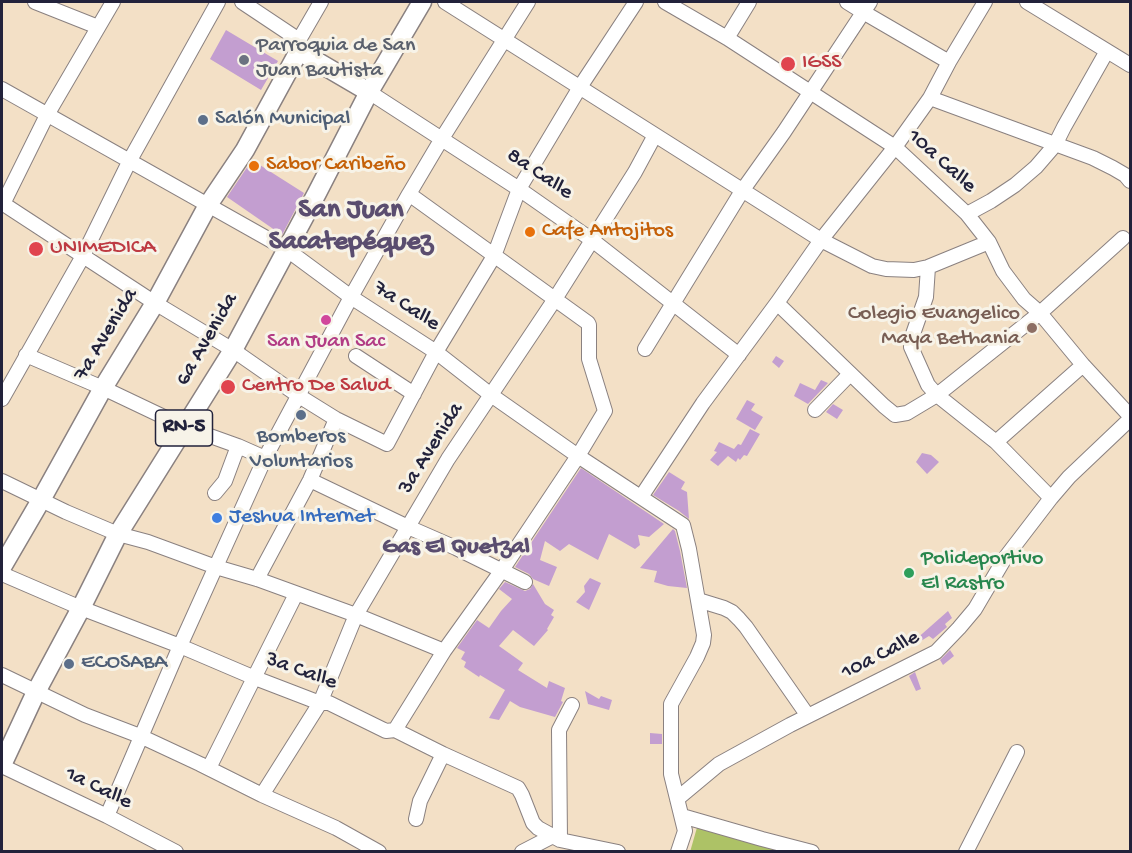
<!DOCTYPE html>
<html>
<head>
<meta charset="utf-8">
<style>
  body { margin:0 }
  #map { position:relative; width:1132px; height:853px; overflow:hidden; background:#f3e0c6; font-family:"Gochi Hand",sans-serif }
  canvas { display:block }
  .frame { position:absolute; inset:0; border:3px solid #22223b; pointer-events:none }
</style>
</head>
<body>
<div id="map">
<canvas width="1132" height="853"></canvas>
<div class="frame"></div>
</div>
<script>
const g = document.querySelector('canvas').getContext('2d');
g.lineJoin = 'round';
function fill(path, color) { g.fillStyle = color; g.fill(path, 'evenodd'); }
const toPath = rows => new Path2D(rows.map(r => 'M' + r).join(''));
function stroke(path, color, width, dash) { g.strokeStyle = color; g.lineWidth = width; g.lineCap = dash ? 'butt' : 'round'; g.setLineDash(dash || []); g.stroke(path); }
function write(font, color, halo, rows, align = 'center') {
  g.font = font + ' "Gochi Hand",sans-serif'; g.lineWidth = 6; g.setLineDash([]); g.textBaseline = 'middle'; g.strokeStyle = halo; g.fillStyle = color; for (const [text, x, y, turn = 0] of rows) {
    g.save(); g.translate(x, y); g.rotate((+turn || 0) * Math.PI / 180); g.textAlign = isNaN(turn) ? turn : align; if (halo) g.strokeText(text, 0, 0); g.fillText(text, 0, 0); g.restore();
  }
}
fill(toPath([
  [698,824,798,852,690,852]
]), '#adc266');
fill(toPath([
  [226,30,278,61,261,90,210,59],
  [252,160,304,193,282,235,227,197],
  [776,356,784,361,779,368,772,362],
  [821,380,828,383,808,404,794,396,800,383,815,390],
  [747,400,755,404,751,410,763,417,755,430,736,419],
  [833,404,843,410,837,419,826,412],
  [750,429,760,434,747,456,744,455,740,460,738,458,736,462,728,456,718,466,710,460,717,452,714,451,719,442,734,449,738,444,741,445],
  [922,453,931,455,939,462,927,474,916,462],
  [581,468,664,524,649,537,638,535,640,545,635,549,609,534,598,560,569,544,560,551,545,541,540,560,557,567,549,586,533,579,529,574,515,567],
  [669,472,685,482,681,489,687,492,689,519,679,511,653,495],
  [673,529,675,531,680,551,687,588,668,586,654,582,657,571,640,568],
  [590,578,601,583,589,610,576,602,585,592,584,586],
  [505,582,525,591,530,589,533,584,545,604,554,610,551,615,554,617,547,629,548,630,534,646,513,630,499,646,523,663,518,670,547,688,549,681,565,688,561,701,563,702,555,717,520,707,510,701,499,720,489,718,505,690,480,675,479,677,464,667,466,662,461,659,465,652,457,648,477,620,489,628,501,611,512,599,499,589],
  [948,611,952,618,945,624,947,627,933,639,929,636,916,644,914,641],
  [950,650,954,656,943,665,940,660],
  [915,672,921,689,916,691,909,676],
  [585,691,599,699,601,696,612,700,609,710,588,704],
  [650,733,662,734,662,744,650,744]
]), '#c39ed0');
const minor = toPath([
  [35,2,98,27],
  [242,2,299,40],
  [445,2,821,240,872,266,886,269,914,270,928,267,989,242],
  [665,2,727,38,895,147,967,214,989,242,1003,271,1024,299,1040,313,1083,365,1130,416],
  [847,2,863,12,949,62],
  [1027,2,1130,65],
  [727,38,749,2],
  [299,47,299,40,321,2],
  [2,89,286,249,351,297,436,352,491,395,578,456,683,525,689,549,704,635,703,643,697,657,671,704,671,774,685,831,678,852],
  [369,92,519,189,592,240,739,355],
  [930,98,1093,158,1113,168,1125,175,1130,181],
  [2,203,155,303,233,350,299,396,336,419,387,444,436,352,494,256,519,189,580,87,636,2],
  [3,204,47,115,113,2],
  [967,214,991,201,1015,185,1036,167,1055,145,1064,127,1107,51],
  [928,267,926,297,913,334,911,347,928,385,937,395,996,442,1051,498],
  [777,303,884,406,895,415,907,413,937,395,1040,313,1123,238],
  [645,349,742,191,784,132,870,2],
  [26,355,103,388,185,427,238,446,265,458],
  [356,356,414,394],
  [2,399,83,256,130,160,218,2],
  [815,410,850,374],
  [996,442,1083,365],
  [310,480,408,527,456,548,525,582],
  [2,481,66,512,118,534,148,542,216,567,257,579,356,615,444,651],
  [215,493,225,481,238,446],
  [641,497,703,403,777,303,821,240,895,147,930,98,949,62,985,2],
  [2,574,81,608,180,646,255,678,320,703,329,703,386,731,395,730,443,754,518,788,522,795,533,823,538,828,560,840,618,852],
  [257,579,310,480,336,419],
  [698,600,724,608,732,612,739,619,746,627,808,716],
  [2,675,85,715,140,736,200,764,262,795,336,828,379,852],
  [395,730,444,651,502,570,578,456,605,411,589,359,589,325,588,323,409,194],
  [2,766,107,816,176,852],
  [209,768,296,594],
  [262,795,320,703,356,615,448,459,555,299,635,172,655,135],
  [677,799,719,764,790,725,936,652,959,628,975,609,1005,558,1051,498,1069,477,1130,419],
  [107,816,180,646,265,458,351,297,409,194,441,140,528,2],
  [682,816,762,839,812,852],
  [416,819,420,801,443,754],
  [560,840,559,730,572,705],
  [522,852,553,836],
  [966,852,1017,752]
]);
const major = toPath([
  [2,567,41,500,103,388,155,303,208,205,245,150,299,51,369,92],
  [2,765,36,692,81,608,118,534,233,350,317,193,369,92,422,2]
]);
stroke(minor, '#8a8180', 16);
stroke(major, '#8a8180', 21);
stroke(minor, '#fff', 14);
stroke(major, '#fff', 18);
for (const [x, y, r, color] of [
  [244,60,6,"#6b7280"],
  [788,64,8,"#e0444e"],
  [203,120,6,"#5c6f8a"],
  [254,166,6,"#e8710a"],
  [530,232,6,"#e8710a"],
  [36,249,8,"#e0444e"],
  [326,320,6,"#d1479c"],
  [1032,328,6,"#8d6e63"],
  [228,387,8,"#e0444e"],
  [301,415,6,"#5c6f8a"],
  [217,518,6,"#3f7fe0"],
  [909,573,6,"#2e9e5b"],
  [69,664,6,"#5c6f8a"]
]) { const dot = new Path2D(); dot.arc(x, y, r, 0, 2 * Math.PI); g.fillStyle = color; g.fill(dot); stroke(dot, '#f7f3e8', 2); }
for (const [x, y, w] of [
  [184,428,57]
]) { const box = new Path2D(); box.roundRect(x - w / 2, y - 18, w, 36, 4.5); g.fillStyle = '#f7f3e8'; g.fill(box); stroke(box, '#22223b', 1.5); }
write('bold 21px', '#22223b', null, [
  ["RN-5",184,428]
]);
write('22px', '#5b616d', '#f7f3e8', [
  ["Parroquia de San",256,47],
  ["Juan Bautista",256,72]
], 'left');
write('22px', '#be3a42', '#f7f3e8', [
  ["IGSS",802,64],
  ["UNIMEDICA",50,249],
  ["Centro De Salud",242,387]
], 'left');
write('22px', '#4e5e75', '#f7f3e8', [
  ["Salón Municipal",215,120],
  ["Bomberos",301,438,"center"],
  ["Voluntarios",301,463,"center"],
  ["ECOSABA",81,664]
], 'left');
write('22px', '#22223b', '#f7f3e8', [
  ["10a Calle",941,162,42],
  ["8a Calle",539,175,34],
  ["7a Calle",406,307,33],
  ["7a Avenida",107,335,-59],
  ["6a Avenida",208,340,-60],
  ["3a Avenida",432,449,-58],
  ["10a Calle",881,656,-27],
  ["3a Calle",301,672,20],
  ["1a Calle",98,789,26]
]);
write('22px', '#c56008', '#f7f3e8', [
  ["Sabor Caribeño",266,166],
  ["Cafe Antojitos",542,232]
], 'left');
write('22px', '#785e54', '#f7f3e8', [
  ["Colegio Evangelico",1020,315],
  ["Maya Bethania",1020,340]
], 'right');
write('22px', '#b23c85', '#f7f3e8', [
  ["San Juan Sac",326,343]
]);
write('22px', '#366cbe', '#f7f3e8', [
  ["Jeshua Internet",229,518]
], 'left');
write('22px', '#27864d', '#f7f3e8', [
  ["Polideportivo",921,560],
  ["El Rastro",921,585]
], 'left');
write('bold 24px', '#5a4d6f', '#f7f3e8', [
  ["Gas El Quetzal",456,548]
]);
write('bold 28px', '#5a4d6f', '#f7f3e8', [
  ["San Juan",351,212],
  ["Sacatepéquez",351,244]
]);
</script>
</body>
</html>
